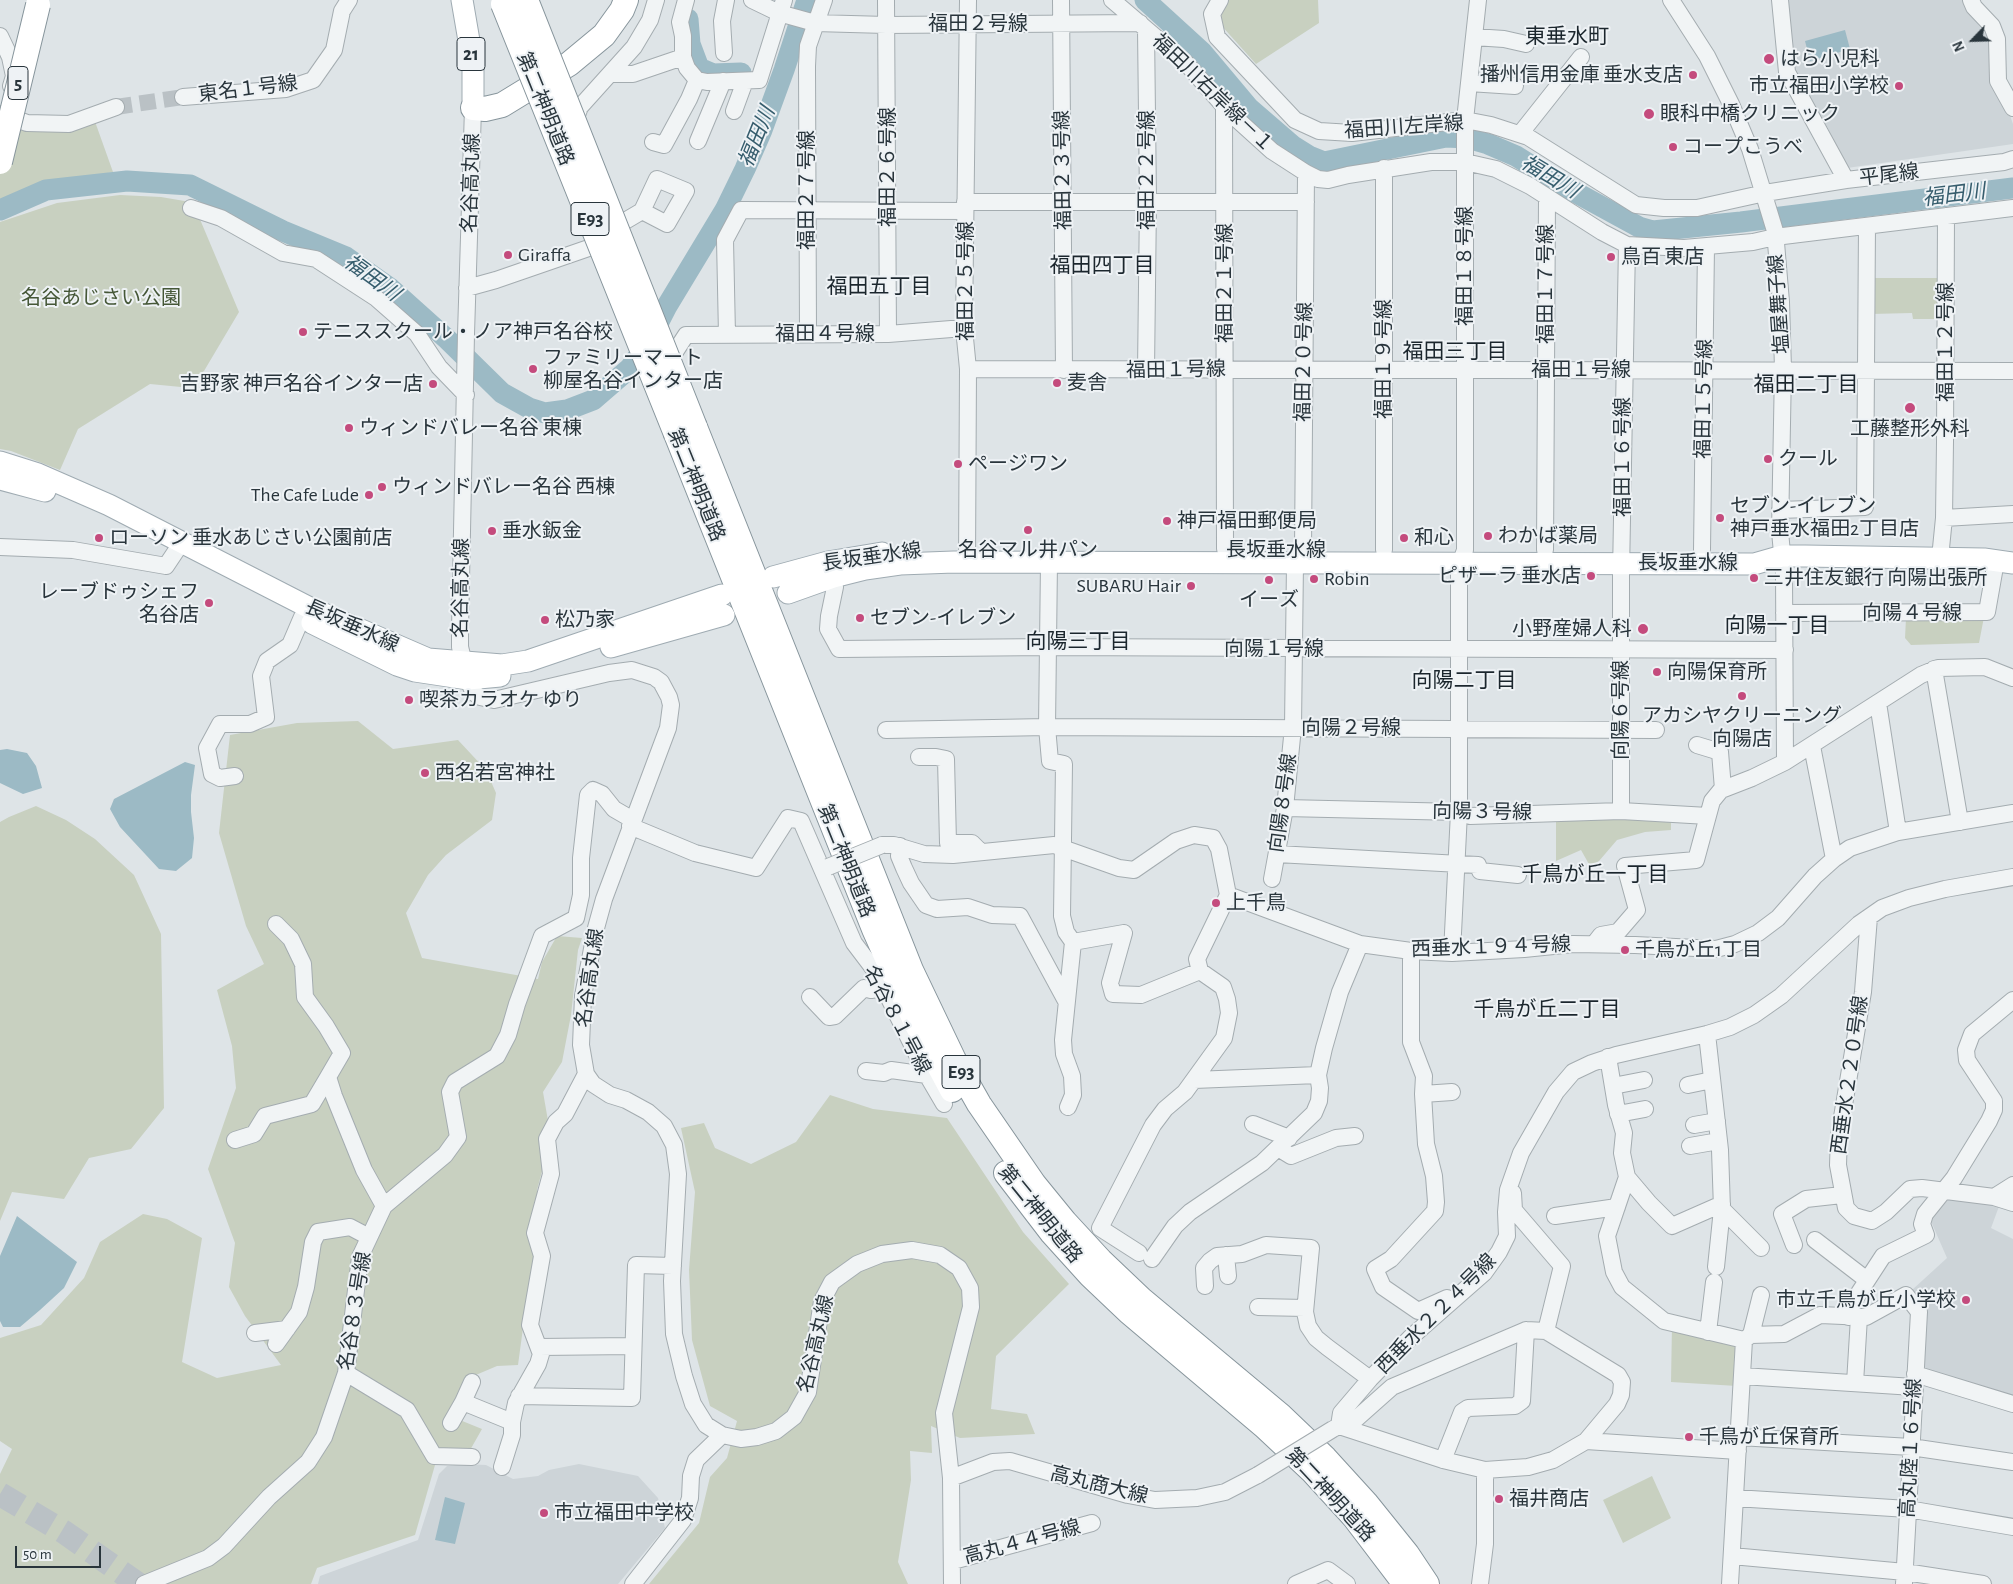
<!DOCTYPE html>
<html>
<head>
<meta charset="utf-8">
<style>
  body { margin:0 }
  #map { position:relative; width:2013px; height:1584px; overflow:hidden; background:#dee4e7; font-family:"Alegreya Sans",sans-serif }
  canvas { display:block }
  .north { position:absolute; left:1948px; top:15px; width:50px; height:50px; -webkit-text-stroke:4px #eef2f5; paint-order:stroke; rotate:246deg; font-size:14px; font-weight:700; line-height:20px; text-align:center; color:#29353c }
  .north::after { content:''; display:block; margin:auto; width:18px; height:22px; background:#29353c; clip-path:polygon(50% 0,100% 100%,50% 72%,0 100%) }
  .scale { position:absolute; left:15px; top:1546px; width:86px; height:22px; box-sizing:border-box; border:2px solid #29353c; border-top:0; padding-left:6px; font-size:15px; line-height:18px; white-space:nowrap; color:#29353c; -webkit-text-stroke:4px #eef2f5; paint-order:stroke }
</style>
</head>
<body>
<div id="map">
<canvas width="2013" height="1584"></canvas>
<div class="north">N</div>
<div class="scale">50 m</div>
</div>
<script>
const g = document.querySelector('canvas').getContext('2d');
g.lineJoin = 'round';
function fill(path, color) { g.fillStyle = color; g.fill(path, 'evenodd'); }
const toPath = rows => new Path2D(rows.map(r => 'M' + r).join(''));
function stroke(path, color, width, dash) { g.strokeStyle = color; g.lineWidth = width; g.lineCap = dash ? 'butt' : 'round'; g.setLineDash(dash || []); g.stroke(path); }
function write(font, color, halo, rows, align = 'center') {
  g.font = font + ' "Alegreya Sans","Noto Sans JP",sans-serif'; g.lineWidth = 4; g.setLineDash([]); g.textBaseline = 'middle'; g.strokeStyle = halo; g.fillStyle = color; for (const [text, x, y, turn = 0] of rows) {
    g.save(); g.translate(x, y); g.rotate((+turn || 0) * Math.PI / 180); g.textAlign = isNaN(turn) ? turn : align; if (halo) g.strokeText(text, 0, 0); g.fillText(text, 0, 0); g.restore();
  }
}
fill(toPath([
  [1786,0,1964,0,1967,9,1992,43,2006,104,2013,124,2013,144,1847,168,1828,128,1804,91,1793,66],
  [1949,1199,2001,1201,1991,1228,2013,1239,2013,1399,1922,1373,1912,1290,1947,1258,1930,1219],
  [465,1464,486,1465,513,1479,538,1476,549,1470,579,1464,638,1476,658,1498,665,1528,618,1584,318,1584,320,1576,418,1540,439,1474,447,1466]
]), '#cdd4d8');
fill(toPath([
  [1226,0,1318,0,1319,23,1256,64,1220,24,1223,3],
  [0,113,27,123,93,116,113,172,32,188,0,201],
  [120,195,161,197,202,204,199,217,239,312,204,371,181,387,150,384,78,429,60,470,11,451,0,449,0,222,57,203],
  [1871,278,1941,278,1940,319,1913,319,1912,313,1871,314],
  [1984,617,1979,643,1911,645,1905,638,1906,618],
  [358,721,393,749,458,740,486,770,496,793,492,820,446,855,428,875,406,913,422,958,538,979,542,962,557,936,582,938,578,950,571,1015,562,1062,543,1092,551,1138,537,1190,537,1254,528,1291,518,1365,497,1366,464,1380,450,1416,482,1429,469,1452,439,1451,415,1535,317,1568,311,1584,0,1584,0,1474,12,1449,0,1441,0,1338,41,1325,84,1278,100,1242,143,1214,167,1219,202,1238,182,1362,217,1378,281,1365,245,1316,229,1287,235,1243,208,1169,236,1088,232,1046,217,990,264,964,246,926,219,833,230,735,297,723],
  [36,806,66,820,95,839,134,875,161,934,164,1108,131,1149,89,1158,64,1199,12,1192,0,1221,0,822,9,817],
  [1556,818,1671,818,1671,830,1645,832,1617,840,1599,861,1590,866,1581,850,1556,861],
  [830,1095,873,1109,947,1118,1023,1232,1069,1284,996,1356,991,1409,1027,1414,1035,1434,960,1438,931,1426,932,1453,910,1451,911,1480,898,1562,908,1584,649,1584,699,1523,710,1477,727,1458,737,1421,710,1406,692,1340,689,1270,695,1192,681,1128,704,1123,715,1148,751,1164,796,1142],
  [1672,1325,1736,1342,1737,1386,1671,1382],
  [1652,1476,1671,1518,1623,1543,1603,1500]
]), '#c8d0c0');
fill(toPath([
  [1845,30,1850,49,1810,61,1805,41],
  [7,749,27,753,36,766,42,788,23,794,0,783,0,750],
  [185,762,195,765,191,795,191,812,194,838,192,858,176,871,159,869,120,827,110,809,114,799],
  [17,1216,77,1262,64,1288,40,1310,20,1327,3,1327,0,1321,0,1256],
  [445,1497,465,1503,455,1544,435,1540]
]), '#9cbac5');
stroke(toPath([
  [1145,0,1202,52,1249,108,1293,146,1309,156,1324,162,1446,137,1467,138,1488,144,1516,156,1562,185,1639,227,1653,231,1741,222,2013,188],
  [688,19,690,44,699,68,713,74,741,73],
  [0,210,46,190,127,181,190,185,283,231,346,257,390,288,448,340,502,393,529,408,545,413,567,410,593,400,630,368,648,343,667,306,725,210,745,169,762,130,784,70,807,0]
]), '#9cbac5', 21);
stroke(toPath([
  [116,107,183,97]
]), '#bac1c5', 16, [16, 8]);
stroke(toPath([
  [0,1494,64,1532,138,1584]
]), '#bac1c5', 24, [24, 12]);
const minor = toPath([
  [752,0,779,13,815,23,886,25,1140,23],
  [886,0,888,334],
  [1061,0,1064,370],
  [1112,0,1186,63,1230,113,1272,151,1306,173,1318,179,1328,180,1348,175,1431,162,1465,162,1496,169,1530,186,1602,232,1627,245,1684,248,1753,242,1775,237,2013,208],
  [1220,0,1212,14,1217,37,1295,120,1319,131,1352,133,1465,120,1491,125,1528,137,1636,205,1664,208,1697,208,1765,193,1846,180,2004,162,2013,159],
  [1780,0,1787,72,1846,180],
  [1971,0,1974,7,1992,26,1997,39,1998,81,2013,108],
  [1146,29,1148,201,1146,371],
  [0,36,10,57,14,76,11,86],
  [1474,37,1504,39,1526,44],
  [724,53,722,21,726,0],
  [683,57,683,36,680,22,686,0],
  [610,74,633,74,683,57,687,68,697,80,707,82,759,80,784,0],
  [1469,83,1515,86],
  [183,97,286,89,313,80,334,50,342,11,349,0],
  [1224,107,1225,549],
  [473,108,466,334,460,630,460,647,468,679,473,692,480,697,494,700,609,673,632,670,654,677,661,682,669,697,671,705,668,728,604,899,596,928,583,996,581,1045,586,1074,593,1084,610,1095,626,1100,648,1112,664,1126,674,1145,678,1174,672,1281,674,1334,684,1376,693,1404,706,1425,722,1435,741,1439,757,1437,776,1431,794,1417,808,1392,822,1301,832,1282,857,1264,882,1254,912,1250,940,1255,959,1268,970,1288,971,1307,944,1413,951,1478,952,1584],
  [734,111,745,81],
  [2,114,27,123,69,124,116,107],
  [573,126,580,107,634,47,650,20,656,0],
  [1520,134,1581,57],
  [698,141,723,81],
  [653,142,664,145,689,99,697,80],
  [965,202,1306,202],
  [191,208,221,218,283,253,316,259,376,298,417,334,439,367,466,395],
  [620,224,642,211,667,224,686,191,657,179,642,211],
  [467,288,496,280,609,241],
  [808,334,807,66,808,46,824,0],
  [727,335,725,240,741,210,965,211],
  [673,355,686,335,888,334,964,328],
  [968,369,2013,371],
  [1780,510,1865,507,1867,226],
  [1944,518,2013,514],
  [0,547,73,550,166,566,182,542],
  [1384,550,1384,168],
  [1545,550,1547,197],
  [1702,550,1706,247],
  [1940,558,1944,518,1945,442,1946,216],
  [967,562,968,369,964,328,968,0],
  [1049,562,1047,727,1050,761,1064,764,1062,916,1066,932,1073,942,1063,1040,1064,1054,1072,1076,1073,1095,1068,1107],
  [833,577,835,587,829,616,828,629,839,649,1048,647,1785,650],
  [1784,613,1987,612,1996,561],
  [1934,669,1960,822],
  [1878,703,1898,832],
  [886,730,1047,727,1656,730],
  [1697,745,1720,752,1723,789],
  [1812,746,1834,859],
  [919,757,936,757,946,759,948,843,972,843,980,851],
  [1785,762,1921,675,1938,668,1985,667,2013,678],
  [235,776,220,778,212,774,207,748,220,724,250,724,266,717,261,676,267,661,290,645,302,617],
  [1285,808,1459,812,1470,816,1621,811,1708,816],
  [1621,811,1621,573,1627,245],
  [630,826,695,853,756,868,788,818,801,821,854,943,876,972,927,1075,944,1104],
  [882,845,894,845,924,854,953,855,1054,845,1119,868,1134,870,1176,841,1194,835,1213,838,1219,849,1228,895],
  [900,846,899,856,904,868,911,883,926,905,937,909,968,907,992,915,1020,916,1066,1001],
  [1277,854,1478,865,1480,871,1518,875],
  [1272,879,1285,808,1293,727,1295,563,1303,550,1306,173],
  [1228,895,1360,944,1411,951,1452,953,1524,949,1573,944,1635,945,1716,949,1735,944,1758,933,1778,918,1815,876,1834,859,1850,848,1898,832,2013,813],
  [1869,917,1863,992,1839,1135,1838,1165,1846,1208,1854,1216,1872,1221,1886,1212,1910,1189,1922,1188,1994,1197,2013,1185],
  [1073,942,1124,933,1110,983,1113,994,1141,995,1200,971],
  [1594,944,1601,935,1618,932,1637,910,1625,866,1696,860,1712,801,1721,790,1752,778,1785,762,1784,573,1780,532,1783,369,1781,302,1775,231,1750,149,1731,104,1707,56,1671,0],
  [1411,951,1411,1042,1424,1076,1423,1094,1426,1144,1434,1176,1436,1202,1435,1211,1391,1259,1375,1269,1383,1287,1418,1311,1447,1298],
  [1452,953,1459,812,1459,572,1460,564,1465,550,1465,120,1478,0],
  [810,997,829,1017,835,1016,864,988,871,990,884,988],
  [1707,1034,1720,1150,1722,1209,1716,1267],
  [1608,1057,1616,1105,1624,1133,1622,1153,1627,1177,1607,1236,1614,1272,1622,1287,1664,1321,1744,1340],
  [866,1071,884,1073,891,1070,927,1075],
  [1194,1080,1318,1075],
  [1688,1085,1712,1080],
  [1613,1086,1644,1080],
  [1423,1094,1452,1092],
  [1618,1114,1645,1109],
  [1253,1124,1289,1138],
  [1694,1125,1717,1121],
  [235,1140,254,1134,265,1116,312,1104,328,1077],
  [1690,1146,1719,1141],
  [1278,1148,1291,1156,1336,1138,1355,1136],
  [1627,1177,1649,1203,1672,1226,1722,1204],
  [1513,1193,1514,1210,1562,1266,1546,1331],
  [1994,1197,2013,1203],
  [384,1206,445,1155,458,1137,450,1092,455,1082,497,1056,508,1035,517,1004,542,936,576,918,581,895,581,858,588,795,593,790,602,794,614,809,633,820],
  [1722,1209,1761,1248],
  [1555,1216,1617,1207],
  [1815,1240,1867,1280],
  [1794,1245,1782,1214,1806,1199,1842,1195],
  [1139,1253,1100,1228,1153,1125,1165,1109,1185,1092,1224,1038,1229,1013,1227,999,1223,987,1200,971,1197,959,1228,895],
  [1226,1255,1228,1276],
  [1152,1259,1175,1226,1190,1212,1262,1163,1314,1113,1319,1101,1320,1088,1318,1075,1324,1048,1340,992,1360,944],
  [1205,1286,1204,1268,1210,1261,1217,1256,1242,1254,1266,1245,1311,1248,1305,1312,1308,1326,1316,1338,1327,1347,1370,1379],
  [1258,1307,1305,1308],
  [1848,1317,1853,1302,1883,1256,1926,1235,1922,1224,1925,1214,1954,1178,1989,1121,1994,1110,1994,1101,1967,1060,1966,1050,1972,1034,2013,1000],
  [1708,1332,1714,1282],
  [255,1333,287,1329],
  [1751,1335,1761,1295],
  [1744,1340,1751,1335,1784,1334,1820,1315,1866,1317,1906,1295,1919,1312,1904,1584],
  [276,1344,299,1312,306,1287,313,1242,318,1232,350,1227,369,1237],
  [539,1347,633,1346],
  [346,1373,407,1410,434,1456,472,1457],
  [1915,1374,2013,1404],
  [1742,1376,1914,1387],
  [472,1382,463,1402,512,1422],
  [1855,1383,1859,1317],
  [519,1396,632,1398,636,1265,673,1266],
  [451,1423,463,1402],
  [1339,1426,1341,1413,1370,1379,1410,1338,1484,1273,1499,1252,1507,1236,1506,1212,1508,1190,1521,1153,1556,1092,1573,1072,1592,1063,1616,1055,1707,1034,1730,1027,1754,1015,1781,996,1859,924,1882,908,1909,898,1945,889,2013,877],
  [1339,1426,1443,1460,1485,1470,1528,1467,1553,1460,1586,1441,1738,1451],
  [1335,1428,1356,1419,1392,1387,1526,1330,1546,1331,1618,1375,1622,1382,1621,1395,1617,1404,1586,1441],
  [1739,1437,1911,1447,2013,1462],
  [1443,1460,1462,1412,1468,1408,1515,1406,1522,1401,1526,1330],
  [502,1467,512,1435,512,1422,516,1403,538,1364,541,1354,530,1325,542,1256,535,1233,551,1174,547,1139,556,1122,565,1114,586,1074],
  [951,1478,993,1462,1010,1461,1128,1495,1155,1500,1197,1498,1225,1492,1258,1475],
  [1735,1498,1908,1509,2013,1527],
  [1732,1556,1905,1572,1983,1584],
  [953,1561,1092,1523],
  [144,1584,208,1558,224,1546,269,1497,308,1462,324,1437,346,1373,360,1257,384,1206,364,1170,334,1096,328,1077,342,1053,326,1026,305,997,303,964,291,939,276,924],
  [633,1584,683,1520,690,1498,691,1476,696,1460,722,1435],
  [1296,1584,1328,1570,1347,1584],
  [1480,1584,1485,1544,1485,1470],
  [1730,1584,1744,1340]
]);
const major = toPath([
  [462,0,473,64,473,108],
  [0,462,38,474,109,505,308,607,428,659,502,665,528,661,722,595],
  [0,479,45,491],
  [773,577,828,562,882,553],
  [788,593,833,577,865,569,900,564,954,562,1754,564,1782,556,1805,556,1984,559,2013,563],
  [312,623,397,665,415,671,468,679,500,676],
  [611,647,724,615]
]);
const highway = toPath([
  [473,108,485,109,502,105,569,64,604,35,622,10,626,0],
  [695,427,911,970,954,1060,979,1104,1034,1184,1065,1222,1101,1261,1141,1299,1280,1415,1325,1458,1366,1503,1407,1554,1427,1584],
  [676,434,874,929,916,1023,952,1090],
  [1006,1173,1052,1233,1090,1275,1129,1312,1264,1426,1312,1471,1354,1517,1405,1584]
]);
stroke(minor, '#a4acb0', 18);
stroke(major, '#9fabb2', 23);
stroke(highway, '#87959c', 26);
stroke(minor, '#f1f4f5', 16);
stroke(major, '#fff', 21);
stroke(highway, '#fff', 24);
const minorBridge = toPath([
  [828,867,882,845],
  [1258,1475,1333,1429]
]);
const highwayBridge = toPath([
  [526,0,695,427],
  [503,4,676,434],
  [0,162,38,5]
]);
stroke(minorBridge, '#a4acb0', 18, []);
stroke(highwayBridge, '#87959c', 26, []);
stroke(minorBridge, '#f1f4f5', 16);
stroke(highwayBridge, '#fff', 24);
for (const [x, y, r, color] of [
  [1769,59,6,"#c44b7d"],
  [1693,75,5,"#c44b7d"],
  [1899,86,5,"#c44b7d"],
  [1649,114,6,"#c44b7d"],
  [1673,147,5,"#c44b7d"],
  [508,255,5,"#c44b7d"],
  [1611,257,5,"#c44b7d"],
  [303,332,5,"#c44b7d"],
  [533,369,5,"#c44b7d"],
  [1057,383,5,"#c44b7d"],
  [433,384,5,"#c44b7d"],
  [1910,408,6,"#c44b7d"],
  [349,428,5,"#c44b7d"],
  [1768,459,5,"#c44b7d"],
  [958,464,5,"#c44b7d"],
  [382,487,5,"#c44b7d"],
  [369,495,5,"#c44b7d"],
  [1720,518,5,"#c44b7d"],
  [1167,521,5,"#c44b7d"],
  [1028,530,5,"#c44b7d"],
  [492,531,5,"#c44b7d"],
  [1488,536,5,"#c44b7d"],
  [99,538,5,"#c44b7d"],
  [1404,538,5,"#c44b7d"],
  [1591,576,5,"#c44b7d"],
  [1754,578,5,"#c44b7d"],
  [1314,579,5,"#c44b7d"],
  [1269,580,5,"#c44b7d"],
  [1191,586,5,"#c44b7d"],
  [209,603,5,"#c44b7d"],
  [860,618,5,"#c44b7d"],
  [545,620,5,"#c44b7d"],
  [1643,629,6,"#c44b7d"],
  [1657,672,5,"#c44b7d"],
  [1742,696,5,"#c44b7d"],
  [409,700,5,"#c44b7d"],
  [425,773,5,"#c44b7d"],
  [1216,903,5,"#c44b7d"],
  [1625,950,5,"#c44b7d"],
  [1966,1300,5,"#c44b7d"],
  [1689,1437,5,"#c44b7d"],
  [1499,1499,5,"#c44b7d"],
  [544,1513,5,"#c44b7d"]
]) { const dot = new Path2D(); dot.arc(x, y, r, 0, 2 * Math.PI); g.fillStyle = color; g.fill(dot); stroke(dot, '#eef2f5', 2); }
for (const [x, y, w] of [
  [471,54,28],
  [18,83,20],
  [590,219,38],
  [961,1072,38]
]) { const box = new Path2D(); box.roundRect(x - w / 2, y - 16.5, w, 33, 4); g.fillStyle = '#eef2f5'; g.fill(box); stroke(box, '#29353c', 1); }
write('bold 19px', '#29353c', null, [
  ["21",471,54],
  ["5",18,83],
  ["E93",590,219],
  ["E93",961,1072]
]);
write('20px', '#29353c', '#eef2f5', [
  ["福田２号線",978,24],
  ["東名１号線",248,89,-7],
  ["福田川右岸線－１",1213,93,44],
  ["第二神明道路",545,109,68],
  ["福田川左岸線",1404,127,-4],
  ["福田２６号線",888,167,-90],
  ["福田２３号線",1063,170,-91],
  ["福田２２号線",1147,170,-90],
  ["平尾線",1889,175,-7],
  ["名谷高丸線",471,183,-88],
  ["福田２７号線",807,190,-90],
  ["福田１８号線",1465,266,-90],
  ["福田２５号線",966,281,-90],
  ["福田２１号線",1225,283,-90],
  ["福田１７号線",1546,284,-90],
  ["塩屋舞子線",1779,304,-94],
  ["福田４号線",825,334],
  ["福田１２号線",1946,342,-90],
  ["福田１９号線",1384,359,-90],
  ["福田２０号線",1304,362,-89],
  ["福田１号線",1176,370,-1],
  ["福田１号線",1581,370],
  ["福田１５号線",1704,399,-89],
  ["福田１６号線",1623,457,-90],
  ["第二神明道路",696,485,68],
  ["長坂垂水線",1276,550],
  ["長坂垂水線",872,557,-8],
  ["長坂垂水線",1688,563],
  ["名谷高丸線",461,588,-89],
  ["向陽４号線",1912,613],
  ["長坂垂水線",352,626,24],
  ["向陽１号線",1274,649],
  ["向陽６号線",1621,710,-90],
  ["向陽２号線",1351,728],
  ["向陽８号線",1283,803,-82],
  ["向陽３号線",1482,812,1],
  ["第二神明道路",846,861,68],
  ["西垂水１９４号線",1491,947,-2],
  ["名谷高丸線",590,978,-82],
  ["名谷８１号線",897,1020,62],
  ["西垂水２２０号線",1850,1075,-82],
  ["第二神明道路",1040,1214,51],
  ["名谷８３号線",355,1311,-81],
  ["西垂水２２４号線",1436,1314,-45],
  ["名谷高丸線",816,1344,-77],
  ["高丸陸１６号線",1911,1448,-87],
  ["高丸商大線",1099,1485,14],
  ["第二神明道路",1330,1495,47],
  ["高丸４４号線",1022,1542,-15]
]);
write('20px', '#29353c', '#eef2f5', [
  ["はら小児科",1780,59],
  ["播州信用金庫 垂水支店",1683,75,"right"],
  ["市立福田小学校",1889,86,"right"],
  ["眼科中橋クリニック",1660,114],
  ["コープこうべ",1683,147],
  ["Giraffa",518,255],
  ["鳥百 東店",1621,257],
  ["テニススクール・ノア神戸名谷校",313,332],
  ["ファミリーマート",543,358],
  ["柳屋名谷インター店",543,381],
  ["麦舎",1067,383],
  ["吉野家 神戸名谷インター店",423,384,"right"],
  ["ウィンドバレー名谷 東棟",359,428],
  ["工藤整形外科",1910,429,"center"],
  ["クール",1778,459],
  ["ページワン",968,464],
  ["ウィンドバレー名谷 西棟",392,487],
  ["The Cafe Lude",359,495,"right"],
  ["セブン-イレブン",1730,506],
  ["神戸垂水福田2丁目店",1730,529],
  ["神戸福田郵便局",1177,521],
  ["垂水鈑金",502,531],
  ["わかば薬局",1498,536],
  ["ローソン 垂水あじさい公園前店",109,538],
  ["和心",1414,538],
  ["名谷マル井パン",1028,550,"center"],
  ["ピザーラ 垂水店",1581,576,"right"],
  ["三井住友銀行 向陽出張所",1764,578],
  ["Robin",1324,579],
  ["SUBARU Hair",1181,586,"right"],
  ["レーブドゥシェフ",199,592,"right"],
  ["名谷店",199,615,"right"],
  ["イーズ",1269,600,"center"],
  ["セブン-イレブン",870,618],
  ["松乃家",555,620],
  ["小野産婦人科",1632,629,"right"],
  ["向陽保育所",1667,672],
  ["喫茶カラオケ ゆり",419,700],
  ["アカシヤクリーニング",1742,716,"center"],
  ["向陽店",1742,739,"center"],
  ["西名若宮神社",435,773],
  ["上千鳥",1226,903],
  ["千鳥が丘1丁目",1635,950],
  ["市立千鳥が丘小学校",1956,1300,"right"],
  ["千鳥が丘保育所",1699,1437],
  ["福井商店",1509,1499],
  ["市立福田中学校",554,1513]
], 'left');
write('20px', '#455737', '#eef2f5', [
  ["名谷あじさい公園",101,298]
]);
write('21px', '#1b262d', '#eef2f5', [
  ["東垂水町",1567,37],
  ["福田四丁目",1102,266],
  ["福田五丁目",879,287],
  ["福田三丁目",1455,352],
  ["福田二丁目",1806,385],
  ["向陽一丁目",1777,626],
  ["向陽三丁目",1078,642],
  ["向陽二丁目",1464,681],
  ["千鳥が丘一丁目",1595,875],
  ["千鳥が丘二丁目",1547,1010]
]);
write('italic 21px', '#365d6d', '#eef2f5', [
  ["福田川",757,137,-68],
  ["福田川",1550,177,31],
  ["福田川",1954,195,-7],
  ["福田川",372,278,36]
]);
</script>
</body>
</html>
